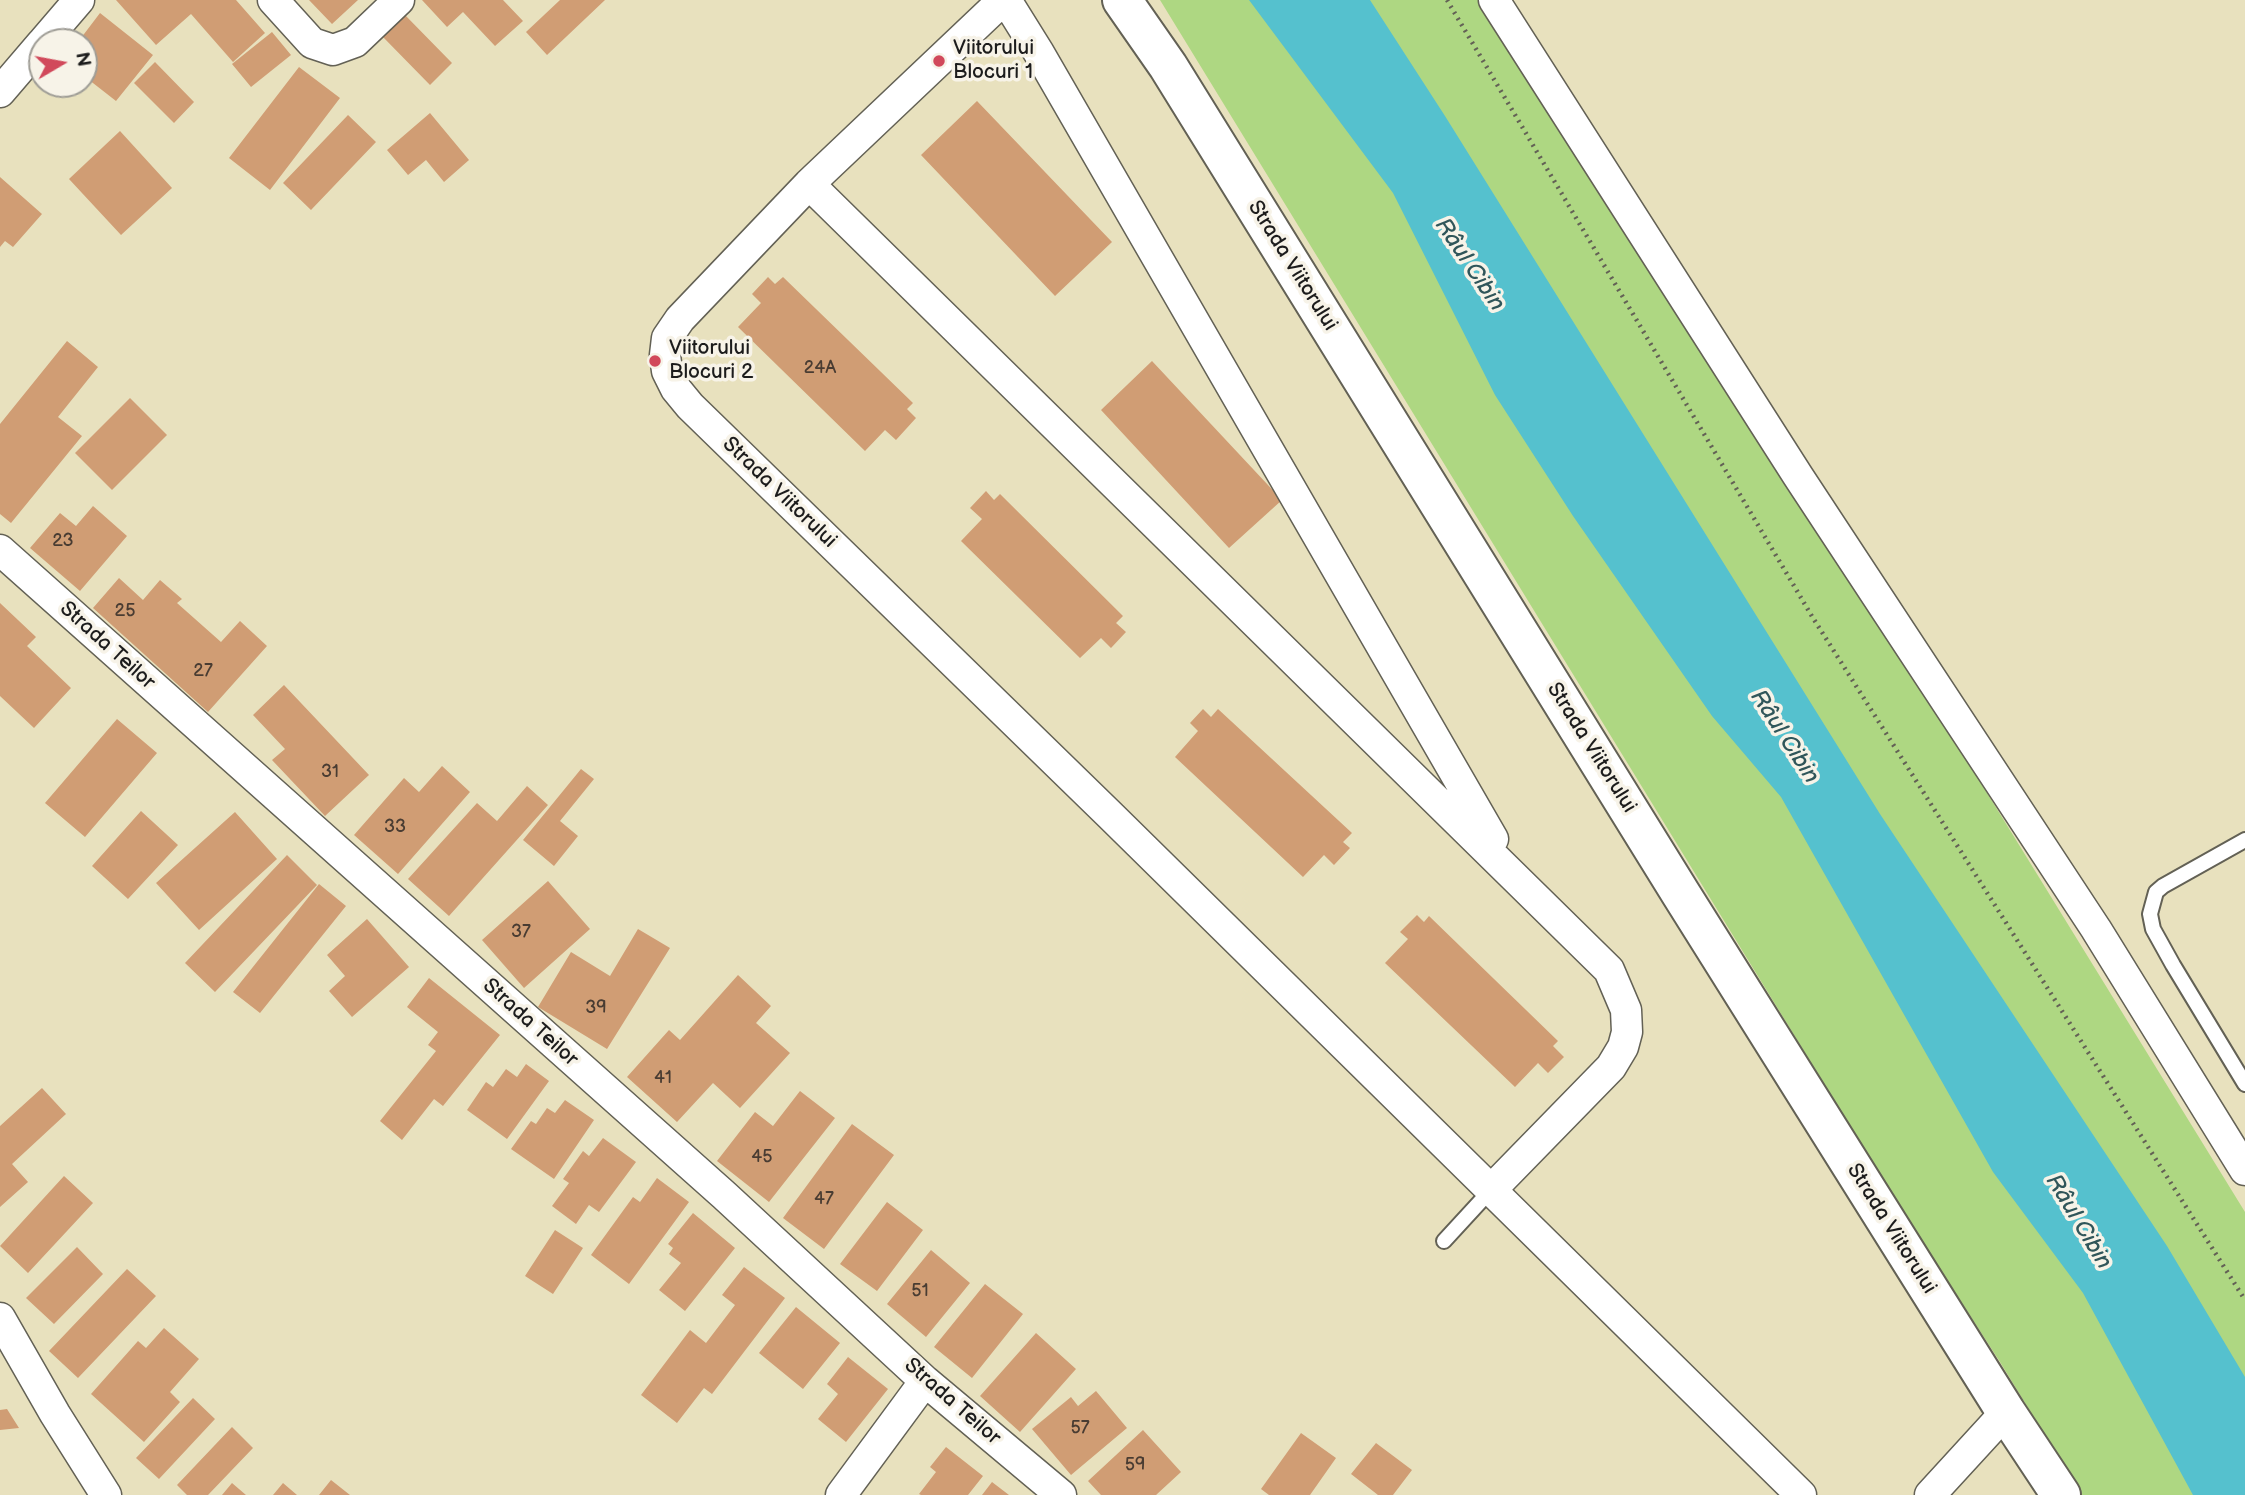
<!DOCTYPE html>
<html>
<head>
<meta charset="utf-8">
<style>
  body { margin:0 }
  #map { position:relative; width:2245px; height:1495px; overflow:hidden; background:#e8e1be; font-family:"Balsamiq Sans",sans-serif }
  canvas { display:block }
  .north { position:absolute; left:28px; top:28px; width:70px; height:70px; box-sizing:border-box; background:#f7f3e8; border:2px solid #9f9d96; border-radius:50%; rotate:80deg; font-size:19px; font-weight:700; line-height:28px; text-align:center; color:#1c1c1c }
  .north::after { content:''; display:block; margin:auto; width:24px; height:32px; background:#d1495b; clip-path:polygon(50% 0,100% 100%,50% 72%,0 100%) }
</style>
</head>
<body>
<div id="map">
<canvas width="2245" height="1495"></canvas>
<div class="north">N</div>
</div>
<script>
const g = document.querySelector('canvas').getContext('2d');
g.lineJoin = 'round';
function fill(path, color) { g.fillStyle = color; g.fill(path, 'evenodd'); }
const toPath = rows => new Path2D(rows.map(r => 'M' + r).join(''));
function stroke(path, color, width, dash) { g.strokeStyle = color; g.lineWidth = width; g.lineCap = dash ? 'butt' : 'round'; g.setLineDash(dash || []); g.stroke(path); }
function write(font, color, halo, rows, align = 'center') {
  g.font = font + ' "Balsamiq Sans",sans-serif'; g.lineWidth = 7; g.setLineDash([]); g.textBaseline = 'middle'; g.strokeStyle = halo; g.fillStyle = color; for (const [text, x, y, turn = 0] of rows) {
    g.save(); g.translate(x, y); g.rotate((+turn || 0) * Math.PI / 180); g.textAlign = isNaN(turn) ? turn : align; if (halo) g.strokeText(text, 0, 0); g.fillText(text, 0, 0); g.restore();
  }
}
fill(toPath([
  [1160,0,1499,0,2245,1212,2245,1495,2081,1495,2000,1362,1892,1195]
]), '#aed782');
fill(toPath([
  [1249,0,1370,0,1445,116,1880,814,2167,1246,2245,1377,2245,1495,2193,1495,2083,1293,1993,1172,1781,797,1712,716,1573,516,1495,395,1393,193]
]), '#55c1ce');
fill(toPath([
  [116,0,236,0,265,33,233,62,191,14,156,45],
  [309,0,358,0,332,24],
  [422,0,503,0,523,21,495,46,463,12,447,27],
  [560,0,605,0,547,55,526,32],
  [100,13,153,55,116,101,84,76,84,42,78,42],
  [405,15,452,63,430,85,383,37],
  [272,32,291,55,251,87,232,64],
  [155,62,194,102,174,123,134,83],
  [299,67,340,98,270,190,229,158],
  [977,101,1112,242,1055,296,921,155],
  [430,113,469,160,444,182,426,160,408,175,387,150],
  [348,115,376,142,311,210,283,183],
  [120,131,172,188,121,235,69,179],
  [0,177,42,214,13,247,5,241,0,247],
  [768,277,775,284,783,277,913,403,907,409,916,418,896,440,885,430,865,451,738,327,761,303,752,294],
  [67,341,98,367,58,417,82,436,11,523,0,514,0,424],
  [1152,361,1282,500,1229,548,1101,410],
  [130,398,167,435,112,490,75,453],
  [986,491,994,500,1000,494,1123,616,1116,623,1126,632,1111,648,1101,638,1080,658,961,541,982,519,970,508],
  [93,506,127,536,80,591,30,548,60,513,76,526],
  [119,578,143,600,160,580,182,599,177,603,221,642,240,621,267,646,208,712,93,608],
  [0,603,36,637,27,646,71,688,34,728,0,696],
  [284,685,369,775,325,816,272,760,285,749,253,715],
  [1203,709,1211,717,1218,709,1352,833,1343,842,1350,848,1334,865,1324,855,1303,877,1175,757,1198,731,1190,723],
  [117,719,157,753,85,837,45,803],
  [442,766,470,792,398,874,354,835,404,778,419,792],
  [581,769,594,779,560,821,578,836,554,866,523,840],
  [527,786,548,805,449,916,408,879,477,803,497,821],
  [141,811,178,845,128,899,92,866],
  [235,812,277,859,199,930,156,883],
  [287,855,317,885,215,992,185,963],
  [548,881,590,929,524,988,482,940],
  [319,884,346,906,260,1013,233,992],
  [1417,915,1424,922,1429,916,1558,1041,1553,1046,1564,1057,1548,1073,1538,1063,1515,1087,1385,963,1408,939,1400,932],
  [367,919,409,967,352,1017,329,991,345,976,327,955],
  [638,929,670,948,607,1049,538,1007,571,952,610,976],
  [738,975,771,1006,756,1023,790,1053,740,1108,713,1083,677,1122,627,1077,669,1030,680,1040],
  [429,978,500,1035,443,1106,434,1099,402,1140,380,1121,436,1051,428,1045,438,1032,407,1007],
  [526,1064,549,1081,507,1139,467,1110,486,1082,493,1087,506,1069,517,1077],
  [42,1088,66,1114,12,1164,28,1182,0,1207,0,1126],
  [800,1091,835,1118,769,1202,717,1161,755,1112,773,1126],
  [565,1100,594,1120,554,1179,511,1149,531,1121,536,1124,547,1108,555,1113],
  [852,1124,894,1155,824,1249,783,1218],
  [603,1138,636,1162,599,1212,589,1205,576,1224,552,1206,569,1183,563,1179,583,1151,589,1156],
  [64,1176,93,1203,28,1273,0,1246],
  [657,1178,689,1202,629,1284,591,1255,633,1197,640,1202],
  [887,1202,923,1230,877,1291,840,1264],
  [693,1213,735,1248,685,1311,659,1290,681,1263,669,1254,673,1248,668,1244],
  [555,1230,583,1248,553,1294,525,1276],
  [77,1247,103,1274,54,1324,26,1298],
  [931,1250,970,1283,926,1337,887,1304],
  [744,1267,785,1298,712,1394,704,1388,677,1423,641,1395,690,1330,706,1343,735,1305,722,1295],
  [127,1269,156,1296,78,1378,49,1351],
  [985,1284,1023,1314,972,1378,934,1347],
  [796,1307,840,1343,803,1389,759,1353],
  [164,1328,199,1359,170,1392,180,1402,144,1442,91,1394,138,1341,146,1348],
  [1036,1333,1076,1369,1020,1432,980,1396],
  [848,1357,888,1389,846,1442,818,1419,838,1394,827,1384],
  [1096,1391,1127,1428,1071,1475,1032,1429,1071,1397,1078,1406],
  [193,1398,215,1419,159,1479,136,1458],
  [7,1409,19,1428,0,1430,0,1410],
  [232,1427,253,1448,208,1495,187,1495,177,1485],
  [1143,1430,1181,1472,1156,1495,1101,1495,1088,1481],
  [1301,1433,1336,1458,1310,1495,1269,1495,1261,1489],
  [1376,1443,1412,1470,1393,1495,1378,1495,1351,1474],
  [946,1447,983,1476,968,1495,921,1495,919,1494,936,1472,930,1467],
  [331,1480,350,1495,319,1495],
  [992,1482,1009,1495,982,1495],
  [232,1483,246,1495,222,1495],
  [283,1483,297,1495,273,1495]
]), '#d09d74');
const lane = toPath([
  [2245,840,2163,886,2156,892,2150,914,2153,929,2173,965,2245,1084],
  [1444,1241,1490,1191]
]);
const street = toPath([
  [273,0,312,43,333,50,355,42,399,0],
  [1003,0,809,184,680,319,667,338,665,355,667,371,676,389,690,406,1111,816,1801,1495],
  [1006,0,1039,53,1493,839],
  [1494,0,1798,476,2096,929,2245,1170],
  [43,42,79,0],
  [0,92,42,43],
  [809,184,1609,970,1626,1010,1627,1032,1623,1047,1611,1067,1490,1191],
  [0,550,724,1195,925,1381,1061,1495],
  [0,1318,55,1414,106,1495],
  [841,1495,925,1381],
  [1930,1495,2006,1412]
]);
const secondary = toPath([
  [1122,0,1168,66,1681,894,2006,1412,2061,1495]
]);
stroke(lane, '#636155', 18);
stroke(street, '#636155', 33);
stroke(secondary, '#636155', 42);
stroke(toPath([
  [1447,0,1813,618,2245,1300]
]), '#636155', 4.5, [2, 5]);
stroke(lane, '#fff', 14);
stroke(street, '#fff', 30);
stroke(secondary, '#fff', 38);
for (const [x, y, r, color] of [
  [939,61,7,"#d1495b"],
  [655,361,7,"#d1495b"]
]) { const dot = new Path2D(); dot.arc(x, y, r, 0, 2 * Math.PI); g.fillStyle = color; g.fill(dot); stroke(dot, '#f7f3e8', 2.5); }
write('18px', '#493c32', null, [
  ["24A",820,368],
  ["23",63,541],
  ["25",125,611],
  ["27",203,671],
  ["31",330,772],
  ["33",395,827],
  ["37",521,932],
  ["39",596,1008],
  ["41",663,1078],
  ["45",762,1157],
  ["47",824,1199],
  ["51",920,1291],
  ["57",1080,1428],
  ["59",1135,1465]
]);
write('21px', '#1c1c1c', '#f7f3e8', [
  ["Viitorului",953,49],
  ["Blocuri 1",953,73],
  ["Viitorului",669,349],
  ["Blocuri 2",669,373]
], 'left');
write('21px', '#1c1c1c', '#f7f3e8', [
  ["Strada Viitorului",1292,266,58],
  ["Strada Viitorului",779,493,44],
  ["Strada Teilor",107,646,42],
  ["Strada Viitorului",1591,748,58],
  ["Strada Teilor",530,1023,42],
  ["Strada Viitorului",1891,1229,58],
  ["Strada Teilor",952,1402,41]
]);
write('italic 23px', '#30565a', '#f7f3e8', [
  ["Râul Cibin",1469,265,56],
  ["Râul Cibin",1784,737,57],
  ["Râul Cibin",2078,1222,59]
]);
</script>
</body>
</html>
